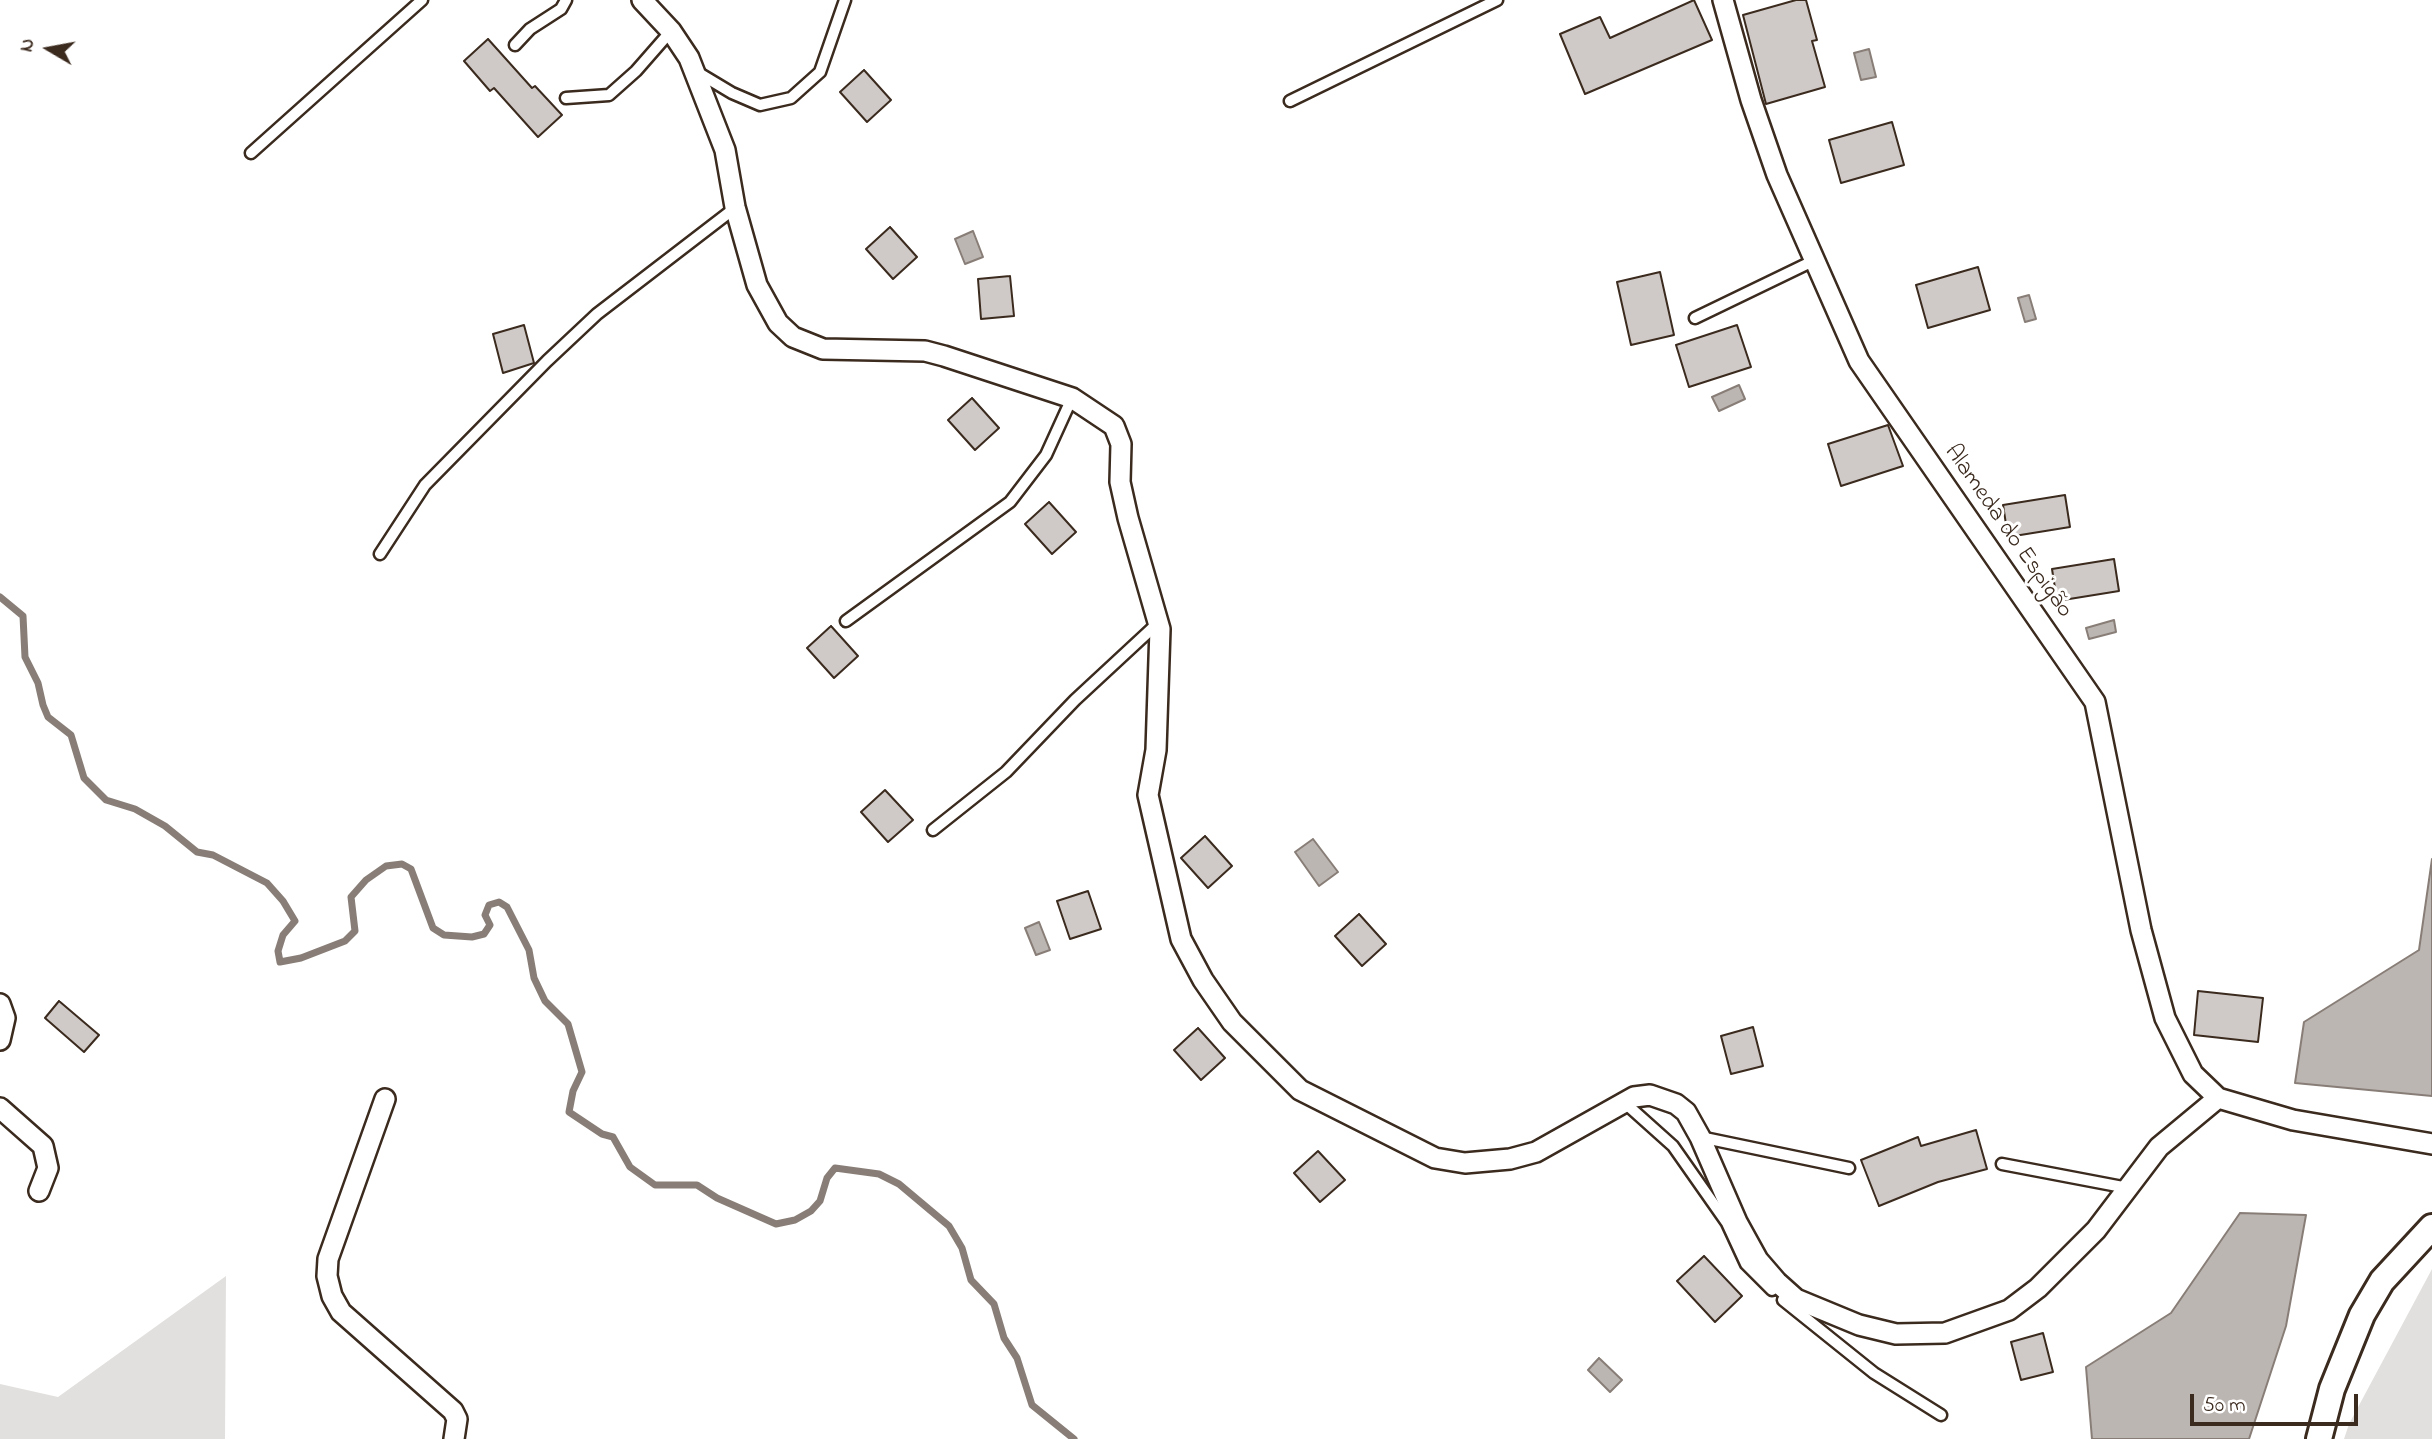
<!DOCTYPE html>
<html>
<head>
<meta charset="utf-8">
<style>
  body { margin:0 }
  #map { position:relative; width:2432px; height:1439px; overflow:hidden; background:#fff; font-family:"Indie Flower",sans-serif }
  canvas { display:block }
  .north { position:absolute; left:14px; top:14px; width:70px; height:70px; -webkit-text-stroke:5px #fff; paint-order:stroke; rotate:280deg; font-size:19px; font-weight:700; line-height:28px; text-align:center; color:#3b2a1e }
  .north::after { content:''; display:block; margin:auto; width:24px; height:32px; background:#3b2a1e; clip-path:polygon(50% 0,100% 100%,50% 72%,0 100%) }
  .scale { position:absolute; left:2190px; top:1394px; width:168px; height:32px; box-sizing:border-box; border:4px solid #3b2a1e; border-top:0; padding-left:9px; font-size:21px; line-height:24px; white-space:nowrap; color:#3b2a1e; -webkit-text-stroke:5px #fff; paint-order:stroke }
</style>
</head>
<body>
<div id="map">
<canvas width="2432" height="1439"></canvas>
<div class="north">N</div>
<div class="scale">50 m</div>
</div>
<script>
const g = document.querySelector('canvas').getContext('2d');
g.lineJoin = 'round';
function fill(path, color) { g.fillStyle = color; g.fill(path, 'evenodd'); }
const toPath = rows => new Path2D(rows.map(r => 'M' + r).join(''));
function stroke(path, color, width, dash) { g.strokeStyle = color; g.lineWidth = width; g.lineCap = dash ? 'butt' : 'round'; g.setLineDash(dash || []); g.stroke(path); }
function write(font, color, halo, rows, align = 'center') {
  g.font = font + ' "Indie Flower",sans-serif'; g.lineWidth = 6; g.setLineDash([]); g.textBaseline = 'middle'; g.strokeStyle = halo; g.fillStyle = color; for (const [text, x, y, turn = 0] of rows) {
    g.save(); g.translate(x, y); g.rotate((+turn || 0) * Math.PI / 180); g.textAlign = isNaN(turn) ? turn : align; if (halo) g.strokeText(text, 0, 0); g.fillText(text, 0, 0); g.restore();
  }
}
fill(toPath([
  [2432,1269,2432,1439,2344,1439,2349,1424],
  [226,1276,225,1439,0,1439,0,1384,58,1397]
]), '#e2e0de');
const water = toPath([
  [1869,49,1876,77,1861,80,1854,53,1869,49],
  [973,231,983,257,965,264,955,239,973,231],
  [2029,295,2036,319,2025,322,2018,298,2029,295],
  [1739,385,1745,399,1719,411,1712,397,1739,385],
  [2114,620,2116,632,2089,639,2086,628,2114,620],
  [1313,839,1338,872,1319,886,1295,852,1313,839],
  [2432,859,2432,1096,2295,1083,2304,1022,2419,950,2432,859],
  [1039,922,1050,950,1036,955,1025,928,1039,922],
  [2240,1213,2306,1215,2286,1326,2249,1439,2092,1439,2086,1367,2171,1313,2240,1213],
  [1599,1358,1622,1380,1610,1392,1588,1370,1599,1358]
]);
fill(water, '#bcb6b3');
stroke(water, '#887e77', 2);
stroke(toPath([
  [0,597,23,616,25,657,38,683,43,705,48,717,71,735,84,778,106,800,135,809,165,826,197,852,213,855,267,883,283,901,295,921,283,935,278,951,280,962,301,958,345,941,355,931,351,897,366,880,386,866,402,864,411,869,433,928,444,935,472,937,484,934,490,925,485,915,489,905,499,902,507,907,529,950,534,978,545,1001,568,1024,582,1072,573,1091,569,1112,602,1134,613,1137,630,1167,655,1185,697,1185,717,1198,776,1224,795,1220,811,1211,820,1201,827,1178,835,1168,879,1174,899,1184,949,1226,962,1248,971,1280,994,1304,1004,1338,1017,1358,1032,1405,1074,1439]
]), '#887e77', 7);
const building = toPath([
  [1694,0,1712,40,1585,94,1560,34,1600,17,1610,38,1694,0],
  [1796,0,1806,0,1817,40,1812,41,1825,87,1766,104,1743,15,1796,0],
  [488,39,532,88,535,86,562,115,538,137,494,88,490,91,464,61,488,39],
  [864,70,891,100,867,122,840,92,864,70],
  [1892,122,1904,165,1841,183,1829,140,1892,122],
  [890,227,917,257,893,279,866,249,890,227],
  [1978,267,1990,310,1928,328,1916,285,1978,267],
  [1660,272,1674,335,1631,345,1617,282,1660,272],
  [1010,276,1014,316,981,319,978,279,1010,276],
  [524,325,534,363,503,373,493,334,524,325],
  [1737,325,1751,367,1689,387,1676,345,1737,325],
  [972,398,999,428,975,450,948,420,972,398],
  [1888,425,1903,466,1841,486,1828,444,1888,425],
  [2065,495,2070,527,2008,537,2003,505,2065,495],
  [1049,502,1076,532,1052,554,1025,524,1049,502],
  [2114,559,2119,591,2057,601,2052,569,2114,559],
  [831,626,858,656,834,678,807,648,831,626],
  [885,790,913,820,888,842,861,812,885,790],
  [1205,836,1232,866,1208,888,1181,858,1205,836],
  [1088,891,1101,929,1070,939,1057,901,1088,891],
  [1359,914,1386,944,1362,966,1335,936,1359,914],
  [2198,991,2263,998,2258,1042,2194,1035,2198,991],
  [59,1001,99,1035,84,1052,45,1018,59,1001],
  [1753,1027,1763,1066,1731,1074,1721,1036,1753,1027],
  [1198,1028,1225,1058,1201,1080,1174,1050,1198,1028],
  [1976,1130,1987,1169,1938,1182,1879,1206,1861,1160,1918,1137,1921,1146,1976,1130],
  [1318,1151,1345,1180,1320,1202,1294,1173,1318,1151],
  [1704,1256,1742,1296,1715,1322,1677,1281,1704,1256],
  [2043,1333,2053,1372,2021,1380,2011,1342,2043,1333]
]);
fill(building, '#cfcac7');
stroke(building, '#3b2a1e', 2);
const service = toPath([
  [515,45,530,29,561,9,566,0],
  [697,72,732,93,760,105,791,98,820,72,845,0],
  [566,98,609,95,636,71,671,31],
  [1290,101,1497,0],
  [251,153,422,0],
  [1695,318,1813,261],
  [380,554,425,485,547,361,597,314,735,208],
  [846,621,1010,502,1046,455,1072,398],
  [933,830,1006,772,1075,700,1158,623],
  [1625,1103,1673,1146,1727,1223,1746,1264,1772,1290],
  [1700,1137,1849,1168],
  [2002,1164,2128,1188],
  [1783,1300,1874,1373,1941,1415]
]);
const minor = toPath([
  [642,0,671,31,689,58,725,150,735,207,757,285,778,323,793,337,823,349,925,351,944,356,1072,398,1114,426,1121,444,1120,482,1128,518,1160,629,1156,750,1148,795,1181,939,1203,980,1232,1022,1300,1090,1435,1158,1465,1163,1510,1159,1536,1152,1634,1097,1650,1095,1676,1104,1686,1112,1700,1137,1737,1222,1758,1260,1777,1282,1796,1299,1859,1325,1896,1334,1945,1333,2009,1310,2038,1288,2096,1230,2159,1147,2218,1098],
  [1723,0,1751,100,1777,175,1859,361,2095,702,2141,930,2165,1018,2193,1074,2218,1098,2293,1120,2432,1144],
  [0,1004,5,1018,0,1040],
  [385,1099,328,1259,327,1276,332,1296,341,1312,453,1411,457,1419,454,1439],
  [0,1108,43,1146,48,1168,39,1191]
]);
const tertiary = toPath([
  [2319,1439,2332,1389,2362,1315,2382,1281,2432,1227]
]);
stroke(service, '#3b2a1e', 15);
stroke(minor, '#3b2a1e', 24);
stroke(tertiary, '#3b2a1e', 30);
stroke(service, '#fff', 10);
stroke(minor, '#fff', 19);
stroke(tertiary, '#fff', 24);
write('24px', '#3b2a1e', '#fff', [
  ["Alameda do Espigão",2007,532,55]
]);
</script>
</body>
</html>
